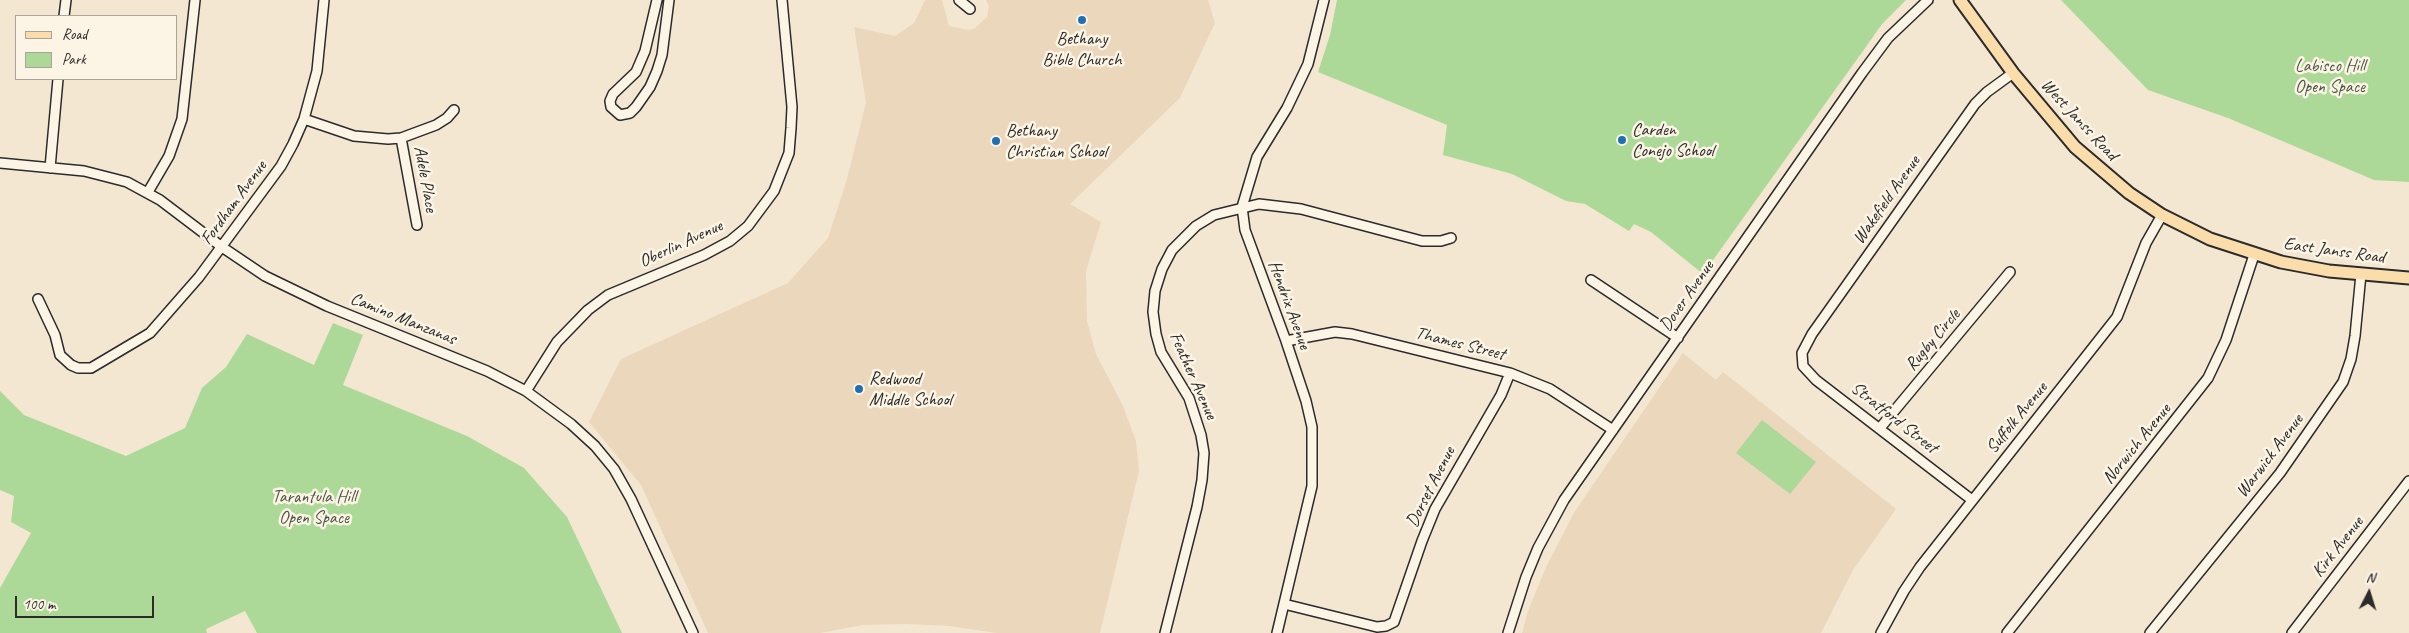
<!DOCTYPE html>
<html>
<head>
<meta charset="utf-8">
<style>
  body { margin:0 }
  #map { position:relative; width:2409px; height:633px; overflow:hidden; background:#f4e7d2; font-family:Caveat,sans-serif }
  canvas { display:block }
  .legend { position:absolute; left:15px; top:15px; width:162px; height:65px; box-sizing:border-box; background:#fcf5e5; border:1px solid #a8a49b; margin:0; padding:6px 9px; list-style:none; font-size:15px; color:#2b2b2b }
  .legend li { display:flex; align-items:center; gap:10px; height:25px }
  .legend b { width:25px; border:1px solid #a8a49b }
  .north { position:absolute; left:2344px; top:568px; width:50px; height:50px; -webkit-text-stroke:4px #fcf5e5; paint-order:stroke; rotate:5deg; font-size:14px; font-weight:700; line-height:20px; text-align:center; color:#2b2b2b }
  .north::after { content:''; display:block; margin:auto; width:18px; height:22px; background:#2b2b2b; clip-path:polygon(50% 0,100% 100%,50% 72%,0 100%) }
  .scale { position:absolute; left:15px; top:596px; width:139px; height:22px; box-sizing:border-box; border:2px solid #2b2b2b; border-top:0; padding-left:6px; font-size:15px; line-height:18px; white-space:nowrap; color:#2b2b2b; -webkit-text-stroke:4px #fcf5e5; paint-order:stroke }
</style>
</head>
<body>
<div id="map">
<canvas width="2409" height="633"></canvas>
<ul class="legend">
<li><b style="height:6px;background:#fbddab"></b>Road</li>
<li><b style="height:14px;background:#acd998"></b>Park</li>
</ul>
<div class="north">N</div>
<div class="scale">100 m</div>
</div>
<script>
const g = document.querySelector('canvas').getContext('2d');
g.lineJoin = 'round';
function fill(path, color) { g.fillStyle = color; g.fill(path, 'evenodd'); }
const toPath = rows => new Path2D(rows.map(r => 'M' + r).join(''));
function stroke(path, color, width, dash) { g.strokeStyle = color; g.lineWidth = width; g.lineCap = dash ? 'butt' : 'round'; g.setLineDash(dash || []); g.stroke(path); }
function write(font, color, halo, rows, align = 'center') {
  g.font = font + ' Caveat,sans-serif'; g.lineWidth = 5; g.setLineDash([]); g.textBaseline = 'middle'; g.strokeStyle = halo; g.fillStyle = color; for (const [text, x, y, turn = 0] of rows) {
    g.save(); g.translate(x, y); g.rotate((+turn || 0) * Math.PI / 180); g.textAlign = isNaN(turn) ? turn : align; if (halo) g.strokeText(text, 0, 0); g.fillText(text, 0, 0); g.restore();
  }
}
fill(toPath([
  [925,0,942,0,949,26,969,30,975,28,987,17,989,6,986,0,1208,0,1215,23,1180,98,1070,204,1101,222,1086,271,1087,321,1096,354,1123,406,1136,441,1139,471,1100,633,996,633,949,626,905,624,863,625,820,633,708,633,641,485,589,422,621,359,788,283,828,238,847,179,866,103,854,27,895,36,914,23],
  [1683,353,1716,380,1723,372,1896,509,1853,570,1821,633,1522,633,1529,608,1547,565,1575,511]
]), '#ebd7bc');
fill(toPath([
  [1337,0,1906,0,1882,24,1863,51,1703,274,1651,232,1634,224,1629,231,1585,204,1566,201,1512,174,1443,155,1447,125,1318,72,1330,35],
  [2061,0,2409,0,2409,182,2374,180,2228,118,2148,90],
  [333,323,363,335,343,385,467,436,524,468,567,517,622,633,257,633,245,611,206,629,207,633,0,633,0,588,31,533,11,522,14,496,0,490,0,391,24,415,126,456,185,428,202,388,226,367,247,334,314,365],
  [1762,420,1816,462,1790,494,1736,453]
]), '#acd998');
const minor = toPath([
  [657,0,645,51,636,72,613,94,610,101,611,107,620,115,630,113,636,107,650,87,657,71,662,55,669,0],
  [959,0,970,9],
  [64,16,66,0],
  [304,119,354,136,388,139,401,138,436,125,447,118,454,110],
  [401,138,417,225],
  [0,163,84,171,127,182,160,200,222,247,265,276,327,306,487,371,526,391,571,424,595,446,614,469,631,499,693,633],
  [50,168,58,79],
  [148,192,169,156,182,119,195,0],
  [1591,280,1678,338],
  [38,299,55,335,60,355,71,365,78,368,91,368,150,333,199,277,281,166,293,144,304,119,317,71,324,0],
  [1286,341,1335,332,1352,334,1510,373,1550,389,1613,430],
  [526,391,557,342,588,310,608,295,704,255,730,241,748,226,774,191,789,153,791,128,792,107,782,0],
  [1880,428,2010,272],
  [1972,500,1816,380,1803,366,1802,353,1812,334,1975,104,1987,92,2013,73],
  [1284,604,1377,627,1386,626,1394,622,1422,541,1435,509,1501,395,1510,373],
  [1165,633,1197,507,1202,480,1204,453,1201,435,1189,398,1161,352,1156,334,1153,312,1155,291,1162,269,1172,250,1196,226,1214,215,1259,204,1301,209,1422,241,1441,241,1451,238],
  [1277,633,1312,486,1312,427,1306,401,1286,341,1245,230,1242,207,1257,157,1287,108,1308,64,1324,0],
  [1508,633,1526,577,1538,548,1564,500,1862,73,1888,38,1928,0],
  [1881,633,1904,591,1920,567,2117,317,2146,243,2162,215],
  [2007,633,2208,378,2226,340,2254,255],
  [2150,633,2280,473,2343,382,2351,359,2355,336,2361,274],
  [2292,633,2409,481]
]);
const major = toPath([
  [1960,0,2013,73,2075,147,2129,193,2162,215,2210,239,2281,262,2329,271,2409,278]
]);
stroke(minor, '#2b2b2b', 12);
stroke(major, '#2b2b2b', 15);
stroke(minor, '#fcf5e5', 9);
stroke(major, '#fbddab', 11);
for (const [x, y, r, color] of [
  [1082,20,5,"#1f6fb2"],
  [1622,140,5,"#1f6fb2"],
  [996,141,5,"#1f6fb2"],
  [859,389,5,"#1f6fb2"]
]) { const dot = new Path2D(); dot.arc(x, y, r, 0, 2 * Math.PI); g.fillStyle = color; g.fill(dot); stroke(dot, '#fcf5e5', 2); }
write('18px', '#2b2b2b', '#fcf5e5', [
  ["Bethany",1082,39,"center"],
  ["Bible Church",1082,60,"center"],
  ["Carden",1632,130],
  ["Conejo School",1632,151],
  ["Bethany",1006,131],
  ["Christian School",1006,152],
  ["Redwood",869,379],
  ["Middle School",869,400]
], 'left');
write('18px', '#4b5646', '#fcf5e5', [
  ["Labisco Hill",2330,66],
  ["Open Space",2330,87],
  ["Tarantula Hill",314,497],
  ["Open Space",314,518]
]);
write('18px', '#2b2b2b', '#fcf5e5', [
  ["West Janss Road",2079,120,47],
  ["Adele Place",425,179,80],
  ["Wakefield Avenue",1887,200,-55],
  ["Fordham Avenue",234,203,-54],
  ["Oberlin Avenue",681,244,-25],
  ["East Janss Road",2334,251,8],
  ["Dover Avenue",1687,296,-55],
  ["Hendrix Avenue",1289,305,70],
  ["Camino Manzanas",403,319,22],
  ["Rugby Circle",1933,340,-50],
  ["Thames Street",1460,344,14],
  ["Feather Avenue",1193,376,66],
  ["Stratford Street",1894,418,38],
  ["Suffolk Avenue",2017,418,-51],
  ["Norwich Avenue",2137,444,-51],
  ["Warwick Avenue",2270,456,-53],
  ["Dorset Avenue",1431,487,-63],
  ["Kirk Avenue",2338,547,-52]
]);
</script>
</body>
</html>
